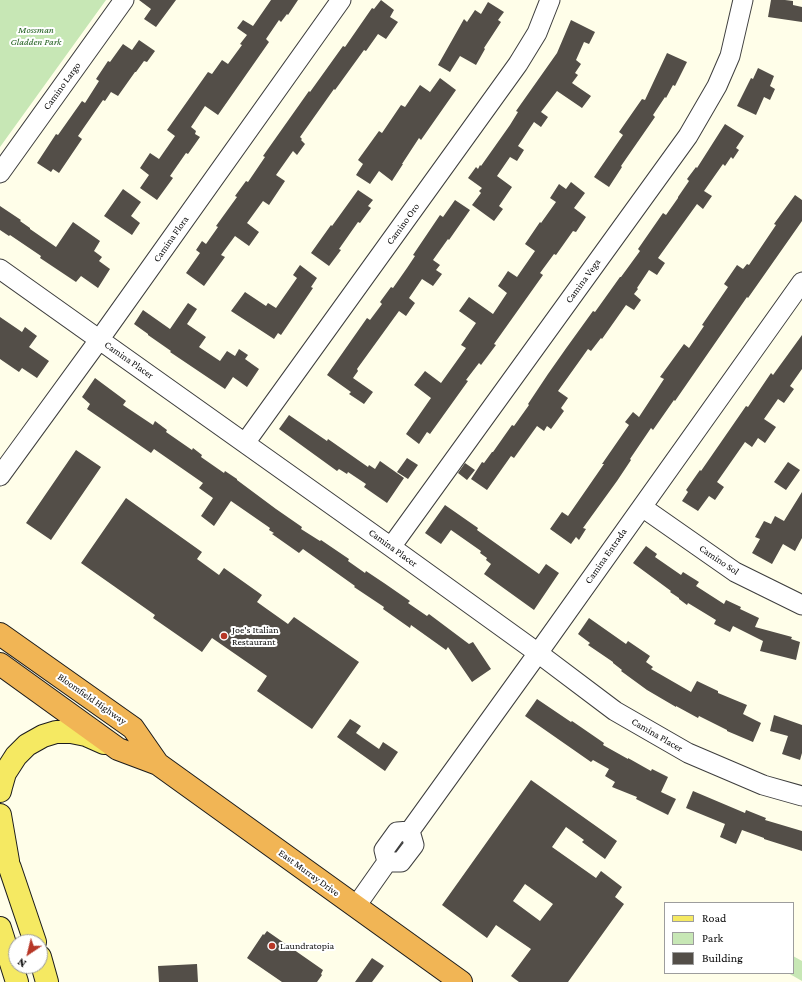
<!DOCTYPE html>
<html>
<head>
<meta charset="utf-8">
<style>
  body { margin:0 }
  #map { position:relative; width:802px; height:982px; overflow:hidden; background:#fffee9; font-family:"Crimson Pro",serif }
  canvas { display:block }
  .legend { position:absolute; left:664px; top:902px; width:130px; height:72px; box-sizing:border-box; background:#fff; border:1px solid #9d9d9d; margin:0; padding:5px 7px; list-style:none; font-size:12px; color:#0b0b0b }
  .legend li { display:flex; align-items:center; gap:8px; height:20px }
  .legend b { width:20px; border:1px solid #9d9d9d }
  .north { position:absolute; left:8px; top:934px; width:40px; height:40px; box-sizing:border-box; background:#fff; border:1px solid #9d9d9d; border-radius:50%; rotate:215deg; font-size:11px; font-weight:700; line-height:16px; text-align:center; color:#0b0b0b }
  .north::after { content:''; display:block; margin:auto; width:14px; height:18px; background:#b73727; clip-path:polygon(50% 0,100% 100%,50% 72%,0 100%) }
</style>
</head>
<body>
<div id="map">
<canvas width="802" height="982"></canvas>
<ul class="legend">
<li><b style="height:5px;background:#f5e962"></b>Road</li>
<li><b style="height:11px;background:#c7e7b5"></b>Park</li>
<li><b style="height:11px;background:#534e48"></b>Building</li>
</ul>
<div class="north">N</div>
</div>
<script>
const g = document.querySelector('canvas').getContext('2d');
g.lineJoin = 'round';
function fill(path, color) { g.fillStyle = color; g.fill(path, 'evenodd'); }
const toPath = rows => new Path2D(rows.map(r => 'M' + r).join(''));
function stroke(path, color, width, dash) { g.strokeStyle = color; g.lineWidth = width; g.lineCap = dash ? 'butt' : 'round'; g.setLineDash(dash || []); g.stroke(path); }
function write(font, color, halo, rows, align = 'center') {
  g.font = font + ' "Crimson Pro",serif'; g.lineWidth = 4; g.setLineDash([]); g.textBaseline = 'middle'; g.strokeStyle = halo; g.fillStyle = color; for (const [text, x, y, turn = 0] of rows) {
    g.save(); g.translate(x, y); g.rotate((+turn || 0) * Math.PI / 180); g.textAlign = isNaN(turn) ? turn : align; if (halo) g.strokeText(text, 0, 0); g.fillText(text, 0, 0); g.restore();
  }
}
fill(toPath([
  [0,0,106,0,0,147],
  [793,956,802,961,802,981,788,973,793,973]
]), '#c7e7b5');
fill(toPath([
  [139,0,176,0,156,27,144,19,151,9],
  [271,0,298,0,288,15,287,14,281,22,279,20,266,39,269,42,218,115,205,106,191,127,196,131,195,134,200,137,188,154,186,153,170,176,173,178,157,200,140,188,149,175,140,168,150,153,159,159,175,136,167,130,208,72,212,74,222,60,228,64,242,45,240,44,247,35,237,28,243,20,253,26],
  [381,0,394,10,390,17,398,22,386,39,378,34,366,51,364,50,335,90,334,89,300,137,302,139,301,140,305,144,297,155,293,151,276,175,285,181,269,205,263,201,247,223,259,232,249,246,235,236,221,255,225,257,204,286,186,273,200,253,196,250,202,241,206,244,218,227,216,226,237,197,235,196,246,181,248,182,265,157,263,156,309,91,310,92,343,46,345,47,372,8,374,9],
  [771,0,785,0,793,1,793,5,802,7,802,22,768,17],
  [488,2,504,12,498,20,501,22,484,48,485,49,476,65,460,56,450,72,438,65,464,19,467,22,475,10,481,14],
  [571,20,595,32,589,44,584,42,576,60,581,64,575,73,578,75,572,83,591,96,582,108,557,91,541,112,548,117,541,127,534,122,518,146,524,150,517,161,510,157,497,176,512,187,499,206,503,209,494,221,472,205,481,193,479,191,482,188,468,178,476,167,478,169,480,165,481,166,510,125,518,112,516,111,557,53],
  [139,40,155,51,147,62,144,61,136,72,135,72,118,96,111,92,105,101,103,100,78,136,82,139,59,173,53,169,51,172,37,163,56,134,58,135,82,101,85,103,99,81,96,79,108,61,110,62,123,44,132,50],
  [667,53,687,62,675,86,673,85,666,98,665,97,653,115,655,117,621,166,622,167,609,187,594,177,623,135,619,132,642,99,645,100],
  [758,68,774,76,770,86,775,89,770,100,764,97,756,115,737,106,751,78,753,79],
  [440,78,456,90,421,140,419,138,402,164,403,164,392,181,379,171,370,184,356,175,363,164,358,160,379,131,382,133,401,105,405,107,420,85,430,92],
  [725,124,744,136,736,148,739,150,733,159,731,157,725,166,723,164,704,191,712,196,703,209,697,204,658,258,665,263,657,275,649,270,637,288,638,289,634,294,641,300,634,310,626,305,602,339,601,338,591,351,588,349,558,391,568,398,561,408,564,411,551,429,547,426,544,431,537,426,514,458,511,456,487,490,471,479,482,462,484,463,492,452,493,452,512,425,514,426,529,405,528,404,548,374,567,347,593,311,595,312,620,277,621,277,640,251,638,249,663,213,666,215,678,198,678,197,689,181,687,179,696,167,697,168],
  [571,182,585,193,574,208,586,217,576,232,573,231,556,255,554,254,540,273,543,275,494,344,496,345,481,365,479,363,466,380,468,381,430,434,427,432,419,444,406,434,431,398,414,385,425,371,441,383,466,348,461,345,476,323,459,311,469,297,493,314,507,293,498,286,508,271,517,277,535,251,525,244,540,222,541,223,556,202,550,198,559,184,566,189],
  [123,189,141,202,131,216,140,223,132,235,104,216],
  [358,190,373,200,368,206,371,208,360,223,358,222,339,249,341,250,329,266,311,253,331,225,332,226],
  [795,195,802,200,802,221,748,298,747,297,675,401,674,400,653,430,651,428,632,456,630,459,631,460,617,481,583,528,586,529,579,540,576,537,571,544,550,529,562,512,568,516,604,464,602,464,629,425,625,422,633,412,639,417,664,379,660,377,684,344,689,348,704,326,702,325,728,287,724,284,737,265,743,269,747,264,749,265,776,225,774,224],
  [455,200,470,210,449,240,448,239,433,260,440,265,436,270,442,274,433,286,422,279,409,298,415,303,406,316,399,311,357,369,358,371,353,378,373,392,364,404,349,394,351,392,327,375,367,318,370,320,382,304,380,302,391,287,393,288,407,268,415,256,413,255,440,215,443,217],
  [0,206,21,220,20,221,30,228,30,229,56,247,73,222,100,241,94,251,102,257,99,261,110,269,98,288,81,276,76,282,40,258,41,256,10,235,9,236,0,230],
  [300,265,317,278,311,287,313,288,281,335,278,333,274,339,231,311,245,292,266,306,268,303,276,308,297,278,293,275],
  [188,303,197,309,187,324,206,337,199,347,220,361,227,351,235,356,239,349,248,355,245,359,259,369,247,387,233,377,225,389,170,352,171,351,148,335,148,334,134,324,143,310,170,329],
  [0,317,22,332,25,327,37,336,29,347,49,361,37,378,22,368,19,372,0,359],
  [802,335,802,369,790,386,794,389,784,403,778,399,764,419,776,427,765,443,758,438,752,447,745,442,717,482,724,487,715,500,709,496,698,511,682,501,688,492,686,490,700,470,701,471,746,406,748,407,771,373,773,375],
  [95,378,126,401,123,405,153,425,155,421,167,430,166,432,192,450,193,448,202,455,201,457,224,473,225,471,237,479,237,480,276,509,302,527,301,529,320,541,321,540,349,559,348,561,365,573,366,571,384,583,410,601,408,603,427,616,429,614,469,644,473,642,491,669,472,682,448,647,446,650,411,625,410,628,383,609,384,607,354,587,355,586,303,549,299,553,272,534,274,533,269,530,270,528,231,501,214,526,201,516,213,498,199,488,203,483,154,449,151,453,87,409,90,404,82,397],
  [289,415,327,441,328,439,368,467,369,465,375,469,380,461,404,478,387,503,364,487,366,484,348,472,347,474,339,469,337,471,279,429],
  [76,450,101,467,51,540,26,523],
  [407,458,418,465,408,479,397,472],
  [788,462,800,470,786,490,774,482],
  [465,463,475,470,467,480,458,473],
  [802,492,802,538,795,551,783,544,772,564,752,553,760,539,755,537,764,521,771,524,775,516,784,521],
  [126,498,202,552,197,559,219,575,224,568,262,595,257,602,288,624,294,617,359,662,312,729,257,691,267,676,212,638,202,652,153,618,155,615,81,563],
  [445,505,478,528,477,530,539,574,546,564,559,573,534,610,484,574,491,564,486,560,487,558,480,553,481,551,451,530,441,544,425,533],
  [646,546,657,554,655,557,681,575,683,572,699,582,696,586,724,604,726,600,741,607,740,609,759,618,755,627,792,637,791,639,800,642,796,660,760,651,763,641,733,626,730,632,714,624,716,620,688,603,687,605,679,599,679,598,670,592,671,591,633,563],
  [589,618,626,644,628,641,650,656,646,662,653,667,651,669,691,692,697,681,718,691,718,693,747,705,743,714,761,723,753,742,727,731,727,730,699,716,698,718,676,706,676,707,647,690,621,671,622,670,613,663,613,662,588,645,590,643,578,634],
  [537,699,571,722,572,721,604,743,603,745,628,759,628,758,651,771,652,769,668,777,661,792,676,799,668,815,636,799,637,797,612,787,615,782,605,776,609,769,593,760,591,762,525,716],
  [774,715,802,725,802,753,800,760,782,754,788,736,770,731],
  [350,719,361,726,356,733,379,749,383,742,398,752,385,771,337,737],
  [531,780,617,841,605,859,582,842,584,840,566,827,552,847,596,878,601,871,622,887,615,897,624,904,568,982,519,982,511,976,531,949,496,925,487,938,442,905],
  [525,884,553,904,540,921,513,901],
  [693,791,745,813,746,810,766,818,765,820,802,831,802,851,764,839,764,838,742,830,736,844,720,837,725,824,686,808],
  [267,931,323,970,321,974,322,975,317,982,282,982,247,958,263,934,264,935],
  [372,958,384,966,372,982,355,982],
  [197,964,198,982,159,982,158,966]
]), '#534e48');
const minor = toPath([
  [0,173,124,0],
  [0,269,391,547,538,653,615,711,688,753,763,785,802,796],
  [245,443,518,64,537,33,550,0],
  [0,476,99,340,341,0],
  [642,507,735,572,802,605],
  [391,547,688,136,717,86,730,56,743,0],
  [387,862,401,862,414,845,410,831],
  [356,906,387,862,384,850,397,832,410,831,412,828,538,653,802,282]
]);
const major = toPath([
  [0,791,1,787,5,773,16,756,27,745,43,736,56,732,71,732,86,735,104,743],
  [0,815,8,861],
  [0,847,10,868,35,942],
  [0,928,17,982],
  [40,957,47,982]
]);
const highway = toPath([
  [0,634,133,728,158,764],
  [0,664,118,749,158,764,461,982]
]);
stroke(minor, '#3e3e3e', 21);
stroke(major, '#1c1c1c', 24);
stroke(highway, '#1c1c1c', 24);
stroke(minor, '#fff', 19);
stroke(major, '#f5e962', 22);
stroke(highway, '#f1b555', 22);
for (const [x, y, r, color] of [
  [224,636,4,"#b73727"],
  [272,946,4,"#b73727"]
]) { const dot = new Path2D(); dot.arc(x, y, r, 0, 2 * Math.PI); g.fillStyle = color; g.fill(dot); stroke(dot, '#fff', 1.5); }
write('italic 10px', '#21601e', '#fff', [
  ["Mossman",36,30],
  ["Gladden Park",36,42]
]);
write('10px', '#0b0b0b', '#fff', [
  ["Camino Largo",62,86,-54],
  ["Camino Oro",403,224,-54],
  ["Camina Flora",171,239,-55],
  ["Camina Vega",583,281,-54],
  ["Camina Placer",129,360,35],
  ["Camina Placer",393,548,36],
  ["Camina Entrada",606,556,-55],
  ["Camino Sol",719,560,34],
  ["Bloomfield Highway",92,699,35],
  ["Camina Placer",657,735,30],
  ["East Murray Drive",309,873,36]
]);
write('10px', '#0b0b0b', '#fff', [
  ["Joe's Italian",232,630],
  ["Restaurant",232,642],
  ["Laundratopia",280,946]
], 'left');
</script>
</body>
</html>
